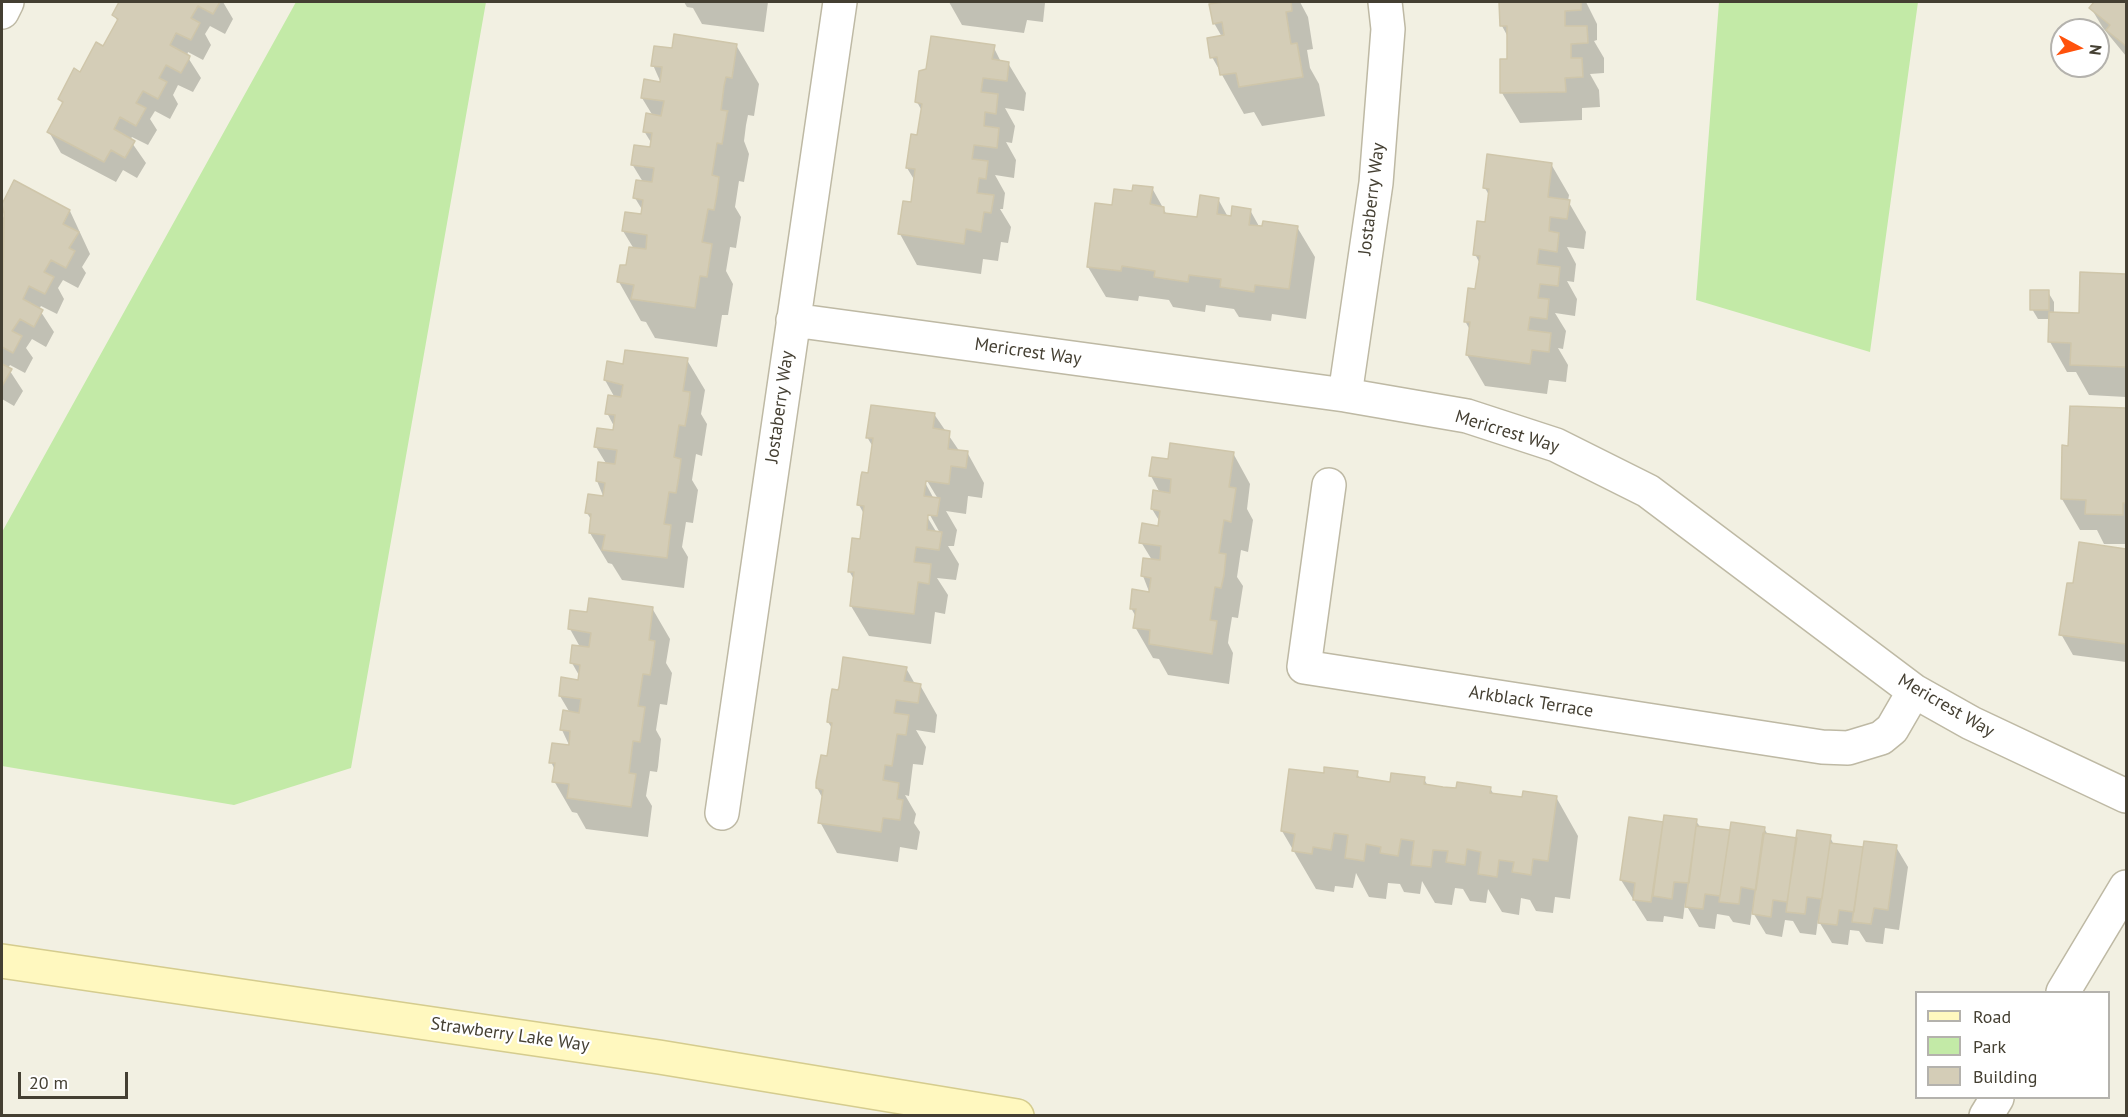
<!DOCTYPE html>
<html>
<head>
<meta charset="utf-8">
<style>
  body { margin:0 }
  #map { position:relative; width:2128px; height:1117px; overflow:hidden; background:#f2f0e2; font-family:"PT Sans",sans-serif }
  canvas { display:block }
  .frame { position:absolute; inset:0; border:3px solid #443f32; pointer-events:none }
  .legend { position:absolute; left:1915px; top:991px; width:195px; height:108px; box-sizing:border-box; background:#fff; border:2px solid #b4b2ad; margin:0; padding:8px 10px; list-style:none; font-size:18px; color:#443f32 }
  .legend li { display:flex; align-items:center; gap:12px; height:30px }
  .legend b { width:30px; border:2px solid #b4b2ad }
  .north { position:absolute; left:2050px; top:18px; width:60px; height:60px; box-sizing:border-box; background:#fff; border:2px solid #b4b2ad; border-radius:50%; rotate:97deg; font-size:16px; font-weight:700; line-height:24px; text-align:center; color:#443f32 }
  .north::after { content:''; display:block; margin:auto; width:21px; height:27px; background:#ff520c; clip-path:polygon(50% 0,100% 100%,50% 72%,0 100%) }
  .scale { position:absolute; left:18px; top:1072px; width:110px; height:27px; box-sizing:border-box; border:3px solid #443f32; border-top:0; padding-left:8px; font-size:18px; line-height:21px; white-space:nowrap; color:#443f32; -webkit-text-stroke:4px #fff; paint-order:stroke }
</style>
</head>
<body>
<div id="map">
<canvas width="2128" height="1117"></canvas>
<div class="frame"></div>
<ul class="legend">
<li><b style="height:8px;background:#fff8bf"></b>Road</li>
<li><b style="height:16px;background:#c3eaa7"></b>Park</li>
<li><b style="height:16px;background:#d4cdb7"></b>Building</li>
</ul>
<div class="north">N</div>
<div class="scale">20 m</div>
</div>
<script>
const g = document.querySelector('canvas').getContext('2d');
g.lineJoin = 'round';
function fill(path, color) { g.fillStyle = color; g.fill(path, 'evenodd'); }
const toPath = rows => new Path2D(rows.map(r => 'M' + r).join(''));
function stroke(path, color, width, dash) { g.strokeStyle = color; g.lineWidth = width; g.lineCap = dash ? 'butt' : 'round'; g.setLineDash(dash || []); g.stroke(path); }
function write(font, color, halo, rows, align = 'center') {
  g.font = font + ' "PT Sans",sans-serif'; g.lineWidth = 4.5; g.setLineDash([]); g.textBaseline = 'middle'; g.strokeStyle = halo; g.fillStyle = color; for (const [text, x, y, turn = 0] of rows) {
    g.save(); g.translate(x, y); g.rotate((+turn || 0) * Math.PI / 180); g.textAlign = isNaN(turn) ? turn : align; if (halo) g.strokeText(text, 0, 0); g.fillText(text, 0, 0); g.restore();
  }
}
fill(toPath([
  [296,2,486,2,351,768,234,805,2,766,2,532],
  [1719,2,1918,2,1870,352,1696,300]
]), '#c3eaa7');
fill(toPath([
  [121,2,223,2,233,19,225,34,210,26,205,34,211,45,203,60,188,52,187,56,201,78,193,92,178,85,173,95,178,104,170,119,155,111,150,119,157,130,148,145,132,137,130,140,146,163,137,178,123,170,116,182,61,153,49,132,63,105,60,99,103,48,118,22,114,15],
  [684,2,768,2,764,32,702,24,693,8,687,7],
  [949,2,1044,2,1045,3,1043,22,1027,20,1024,33,962,25],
  [1225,2,1300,2,1308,17,1313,49,1307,50,1310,68,1319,84,1325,116,1262,126,1254,112,1244,114,1212,57,1222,37,1214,23],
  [1501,2,1586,2,1597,24,1597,40,1594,41,1604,58,1604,73,1590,74,1599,90,1600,107,1582,108,1582,120,1520,123,1502,93,1509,60,1508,37,1502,26],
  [2096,2,2126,2,2126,56,2103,28,2091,8],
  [736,45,759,84,754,116,748,115,746,125,744,141,749,154,744,182,739,181,735,207,741,217,736,248,730,247,726,271,733,284,728,315,722,315,717,347,655,338,646,322,641,321,619,282,634,249,623,231,642,216,643,211,635,198,643,182,632,164,651,149,652,144,644,131,653,116,642,98,661,83,653,65,673,50],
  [994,48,1001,62,1008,63,1026,93,1024,111,1005,108,1015,126,1012,143,1006,142,1016,160,1014,178,995,175,1005,193,1003,209,1000,209,1011,227,1008,243,1001,242,998,261,983,259,981,274,917,265,900,234,912,204,915,181,907,168,918,137,922,111,917,102],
  [1551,164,1569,195,1568,201,1586,232,1584,249,1567,247,1576,264,1574,282,1567,281,1577,299,1575,316,1555,313,1566,331,1563,349,1558,348,1568,365,1566,382,1549,380,1547,394,1485,386,1467,355,1470,330,1465,321,1477,290,1480,264,1475,254,1487,224,1490,197,1485,188],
  [15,182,70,211,90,254,82,267,86,273,78,288,63,280,58,288,64,299,57,314,41,306,39,309,54,332,46,347,32,339,26,348,33,358,25,373,10,365,8,368,23,391,14,406,2,399,2,220,4,216,2,207],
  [1152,188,1167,215,1198,219,1218,199,1228,217,1250,210,1260,228,1297,227,1315,257,1306,319,1272,314,1271,321,1239,317,1234,309,1206,305,1205,312,1173,307,1169,300,1139,296,1138,301,1106,297,1088,267,1113,207,1133,193],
  [2081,274,2126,275,2126,397,2089,395,2076,372,2067,372,2050,342,2050,319,2038,319,2032,309,2048,292,2054,302,2054,314,2080,314],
  [687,360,705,390,701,414,707,424,702,456,696,454,692,480,698,490,693,523,686,522,682,547,688,557,684,588,622,580,612,564,608,563,590,533,592,521,587,513,604,498,597,481,607,465,596,447,614,432,615,428,607,413,615,398,605,380,624,365],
  [2071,408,2126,410,2126,544,2104,544,2097,530,2080,530,2062,499,2064,447,2070,447],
  [934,414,960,452,967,452,984,483,982,498,968,496,966,514,946,511,957,530,954,546,948,546,959,564,956,580,937,578,948,595,945,614,935,612,931,644,869,636,851,606,855,581,849,571,861,540,864,514,859,505,870,475,873,447,867,437],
  [923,474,938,499,934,499,921,475],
  [926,508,940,533,937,533,923,510],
  [1233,453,1250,484,1247,509,1253,520,1248,552,1241,550,1237,577,1243,586,1238,618,1232,617,1229,635,1228,643,1233,653,1229,684,1168,675,1159,659,1153,658,1135,627,1136,617,1131,608,1150,594,1143,576,1152,560,1141,542,1159,527,1160,522,1152,509,1160,493,1151,476,1169,461],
  [2081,544,2126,551,2126,662,2073,655,2061,634,2074,585],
  [652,608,670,639,666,663,672,673,667,705,660,704,656,730,661,739,658,767,657,772,650,771,646,796,652,806,648,837,586,829,577,813,572,812,554,781,555,770,551,762,570,747,562,730,570,713,560,696,579,682,580,677,572,663,580,647,570,629,588,614],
  [906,668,915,684,920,685,937,715,935,733,916,730,926,747,923,765,913,764,909,796,905,795,916,814,914,823,920,832,917,850,900,847,898,862,837,853,820,822,823,799,817,788,829,758,833,730,828,722,839,692],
  [1357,773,1360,779,1391,783,1424,779,1428,786,1443,788,1490,788,1494,795,1524,799,1556,797,1578,836,1570,899,1555,897,1553,913,1536,911,1530,900,1521,898,1519,915,1502,912,1488,889,1486,903,1470,901,1463,889,1455,888,1452,905,1435,903,1422,881,1420,894,1404,892,1400,884,1388,883,1386,899,1369,897,1356,873,1353,888,1335,886,1334,892,1316,889,1282,831,1325,775],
  [1630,819,1664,823,1696,821,1701,828,1731,832,1764,828,1768,835,1798,839,1830,837,1834,845,1864,849,1896,847,1908,867,1899,930,1885,928,1883,944,1866,942,1859,931,1850,930,1848,945,1832,943,1818,920,1816,935,1800,933,1793,921,1785,920,1782,937,1766,934,1752,911,1750,925,1733,922,1729,916,1717,914,1715,929,1699,927,1685,903,1683,919,1664,916,1663,922,1647,921,1621,880]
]), '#0003');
const building = toPath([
  [119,2,220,2,213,14,198,6,191,18,200,23,191,40,176,33,170,45,190,56,189,59,181,73,166,65,159,78,167,82,158,99,143,91,136,103,146,108,136,126,120,117,114,129,135,141,125,158,111,150,104,162,47,132,63,102,58,99,74,68,80,72,96,42,103,46,118,19,112,15,119,2],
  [1224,2,1291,2,1292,11,1286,12,1291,44,1297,43,1303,77,1239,87,1236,73,1220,75,1217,57,1210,58,1207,38,1224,35,1222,22,1213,24,1209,4,1224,2],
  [1499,2,1581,2,1581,10,1565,11,1565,26,1587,26,1588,43,1571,44,1571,58,1582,58,1583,77,1565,78,1566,92,1500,93,1500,59,1507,59,1507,26,1500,26,1499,2],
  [2094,2,2126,2,2126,46,2106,30,2110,25,2089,8,2094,2],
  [674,34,737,44,732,78,726,77,724,86,721,110,728,111,727,113,722,144,717,143,712,175,719,177,717,193,714,210,708,209,702,242,712,244,707,277,700,276,695,308,631,299,634,285,617,282,620,265,626,265,629,247,646,249,647,235,622,231,625,212,641,214,643,200,633,198,636,180,652,182,654,168,631,165,634,145,650,147,652,133,643,132,646,113,661,116,664,101,641,98,644,79,660,82,662,67,651,66,654,46,672,48,674,34],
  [931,36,995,45,992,59,1009,62,1007,81,983,78,981,92,998,94,996,114,985,112,984,126,999,128,997,148,974,145,972,159,988,161,986,179,979,178,977,193,994,195,991,213,984,212,981,232,966,229,964,244,898,234,903,201,911,202,915,169,906,168,911,134,917,135,922,104,915,102,919,71,926,69,931,36],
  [1487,154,1552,163,1548,197,1570,200,1567,219,1550,217,1549,231,1559,233,1557,252,1539,249,1537,264,1560,267,1558,286,1540,284,1538,298,1549,299,1547,319,1530,317,1528,330,1551,333,1549,352,1532,350,1530,364,1466,355,1470,322,1464,322,1468,288,1475,289,1480,256,1473,255,1477,221,1485,222,1489,189,1483,188,1487,154],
  [14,180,70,210,63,224,79,232,69,248,75,251,66,268,51,260,44,272,54,277,45,294,29,286,23,299,43,310,34,327,20,319,12,331,22,336,13,353,2,347,4,213,2,204,14,180],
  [1133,185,1153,187,1150,204,1164,207,1164,213,1197,217,1200,195,1219,198,1217,214,1231,216,1232,206,1251,209,1249,225,1262,226,1263,221,1298,226,1289,289,1255,285,1254,292,1220,287,1221,279,1189,275,1188,282,1154,277,1155,271,1122,266,1121,271,1087,267,1095,203,1112,205,1114,189,1132,191,1133,185],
  [2080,272,2126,274,2126,367,2070,365,2071,343,2048,342,2049,312,2079,313,2080,272],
  [2030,290,2049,290,2049,310,2030,310,2030,290],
  [625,350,688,358,683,391,690,392,689,403,685,426,679,425,674,457,681,459,679,475,676,493,669,492,664,524,671,525,667,558,602,550,605,535,589,533,591,514,585,513,588,494,603,496,605,483,596,481,598,462,615,464,617,450,594,447,597,428,613,430,615,415,605,414,608,395,621,397,623,385,604,380,607,361,623,364,625,350],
  [2,364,12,369,2,386,2,364],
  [871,405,935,413,933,428,950,431,948,449,968,451,966,468,951,466,949,484,926,481,924,496,940,498,937,516,928,515,927,530,942,532,939,550,916,547,914,562,931,564,929,584,918,582,914,614,850,606,854,572,848,572,852,538,860,539,864,506,857,505,861,476,862,472,868,473,873,438,866,438,871,405],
  [2070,406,2126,408,2126,503,2123,503,2123,515,2085,514,2086,500,2061,499,2062,445,2068,446,2070,406],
  [1170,443,1234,452,1229,487,1236,488,1231,522,1224,520,1219,553,1226,554,1224,575,1221,588,1215,587,1210,620,1217,621,1212,654,1149,644,1150,630,1133,628,1136,609,1130,609,1132,589,1149,592,1151,578,1141,576,1143,558,1160,560,1161,546,1139,543,1142,523,1158,526,1160,511,1151,509,1153,490,1170,493,1171,479,1149,476,1152,457,1168,459,1170,443],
  [2079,542,2126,549,2126,644,2059,635,2067,583,2073,583,2079,542],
  [589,598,653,607,649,640,655,641,653,657,650,675,643,674,638,706,645,707,641,736,640,742,633,741,629,773,636,774,631,807,567,798,569,784,552,782,555,763,549,763,552,743,569,745,570,731,560,730,563,710,579,713,581,699,559,696,561,677,578,680,580,665,570,663,572,645,589,647,591,633,568,629,570,610,587,612,589,598],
  [843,657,907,667,904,681,921,684,918,703,896,700,894,713,909,715,906,735,897,734,892,766,885,765,883,780,899,783,897,799,903,800,900,820,883,818,881,832,818,823,823,790,816,788,816,782,821,755,827,756,832,723,827,722,830,700,832,689,838,690,839,687,843,657],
  [1324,767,1358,771,1357,777,1377,780,1390,782,1391,773,1425,777,1424,784,1443,787,1456,788,1457,782,1491,787,1490,793,1522,797,1523,791,1557,796,1548,861,1533,859,1531,875,1512,872,1514,862,1499,860,1497,877,1478,874,1481,852,1467,849,1465,865,1446,862,1448,851,1433,850,1431,867,1411,865,1414,841,1401,839,1398,856,1380,853,1381,847,1366,844,1364,861,1345,858,1348,835,1334,833,1331,850,1313,847,1312,854,1292,851,1295,834,1281,831,1289,769,1324,773,1324,767],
  [1664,815,1697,819,1689,883,1674,882,1672,899,1653,896,1664,815],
  [1629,817,1663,822,1651,902,1633,900,1635,883,1620,880,1629,817],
  [1731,822,1765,827,1756,890,1741,887,1739,904,1719,902,1731,822],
  [1696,826,1730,830,1720,896,1705,894,1703,909,1685,907,1696,826],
  [1797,830,1831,835,1822,899,1807,897,1805,914,1786,912,1797,830],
  [1763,833,1797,838,1787,902,1773,900,1771,917,1752,914,1763,833],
  [1864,841,1897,845,1888,910,1874,908,1871,924,1852,922,1864,841],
  [1830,843,1863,847,1854,912,1839,910,1837,925,1818,923,1830,843]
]);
fill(building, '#d4cdb7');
stroke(building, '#cfc6aa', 1.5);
const street = toPath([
  [2,12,7,2],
  [793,320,1345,395,1467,416,1556,445,1648,491,1914,691,1971,723,2126,796],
  [1345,395,1376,183,1388,29,1385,2],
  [1329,485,1304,667,1822,747,1848,748,1881,738,1892,729,1914,691],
  [722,813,840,2],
  [2063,992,2126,887],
  [1986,1116,1997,1098]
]);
const secondary = toPath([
  [2,961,659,1057,1017,1116]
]);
stroke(street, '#beb9a4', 36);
stroke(secondary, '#d5cc8e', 36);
stroke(street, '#fff', 33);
stroke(secondary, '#fff8bf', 33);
write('18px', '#443f32', '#fff', [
  ["Jostaberry Way",1372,199,-83],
  ["Mericrest Way",1028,352,8],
  ["Jostaberry Way",780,407,-82],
  ["Mericrest Way",1507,432,17],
  ["Arkblack Terrace",1531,702,9],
  ["Mericrest Way",1946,706,30],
  ["Strawberry Lake Way",510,1035,8]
]);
</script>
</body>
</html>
